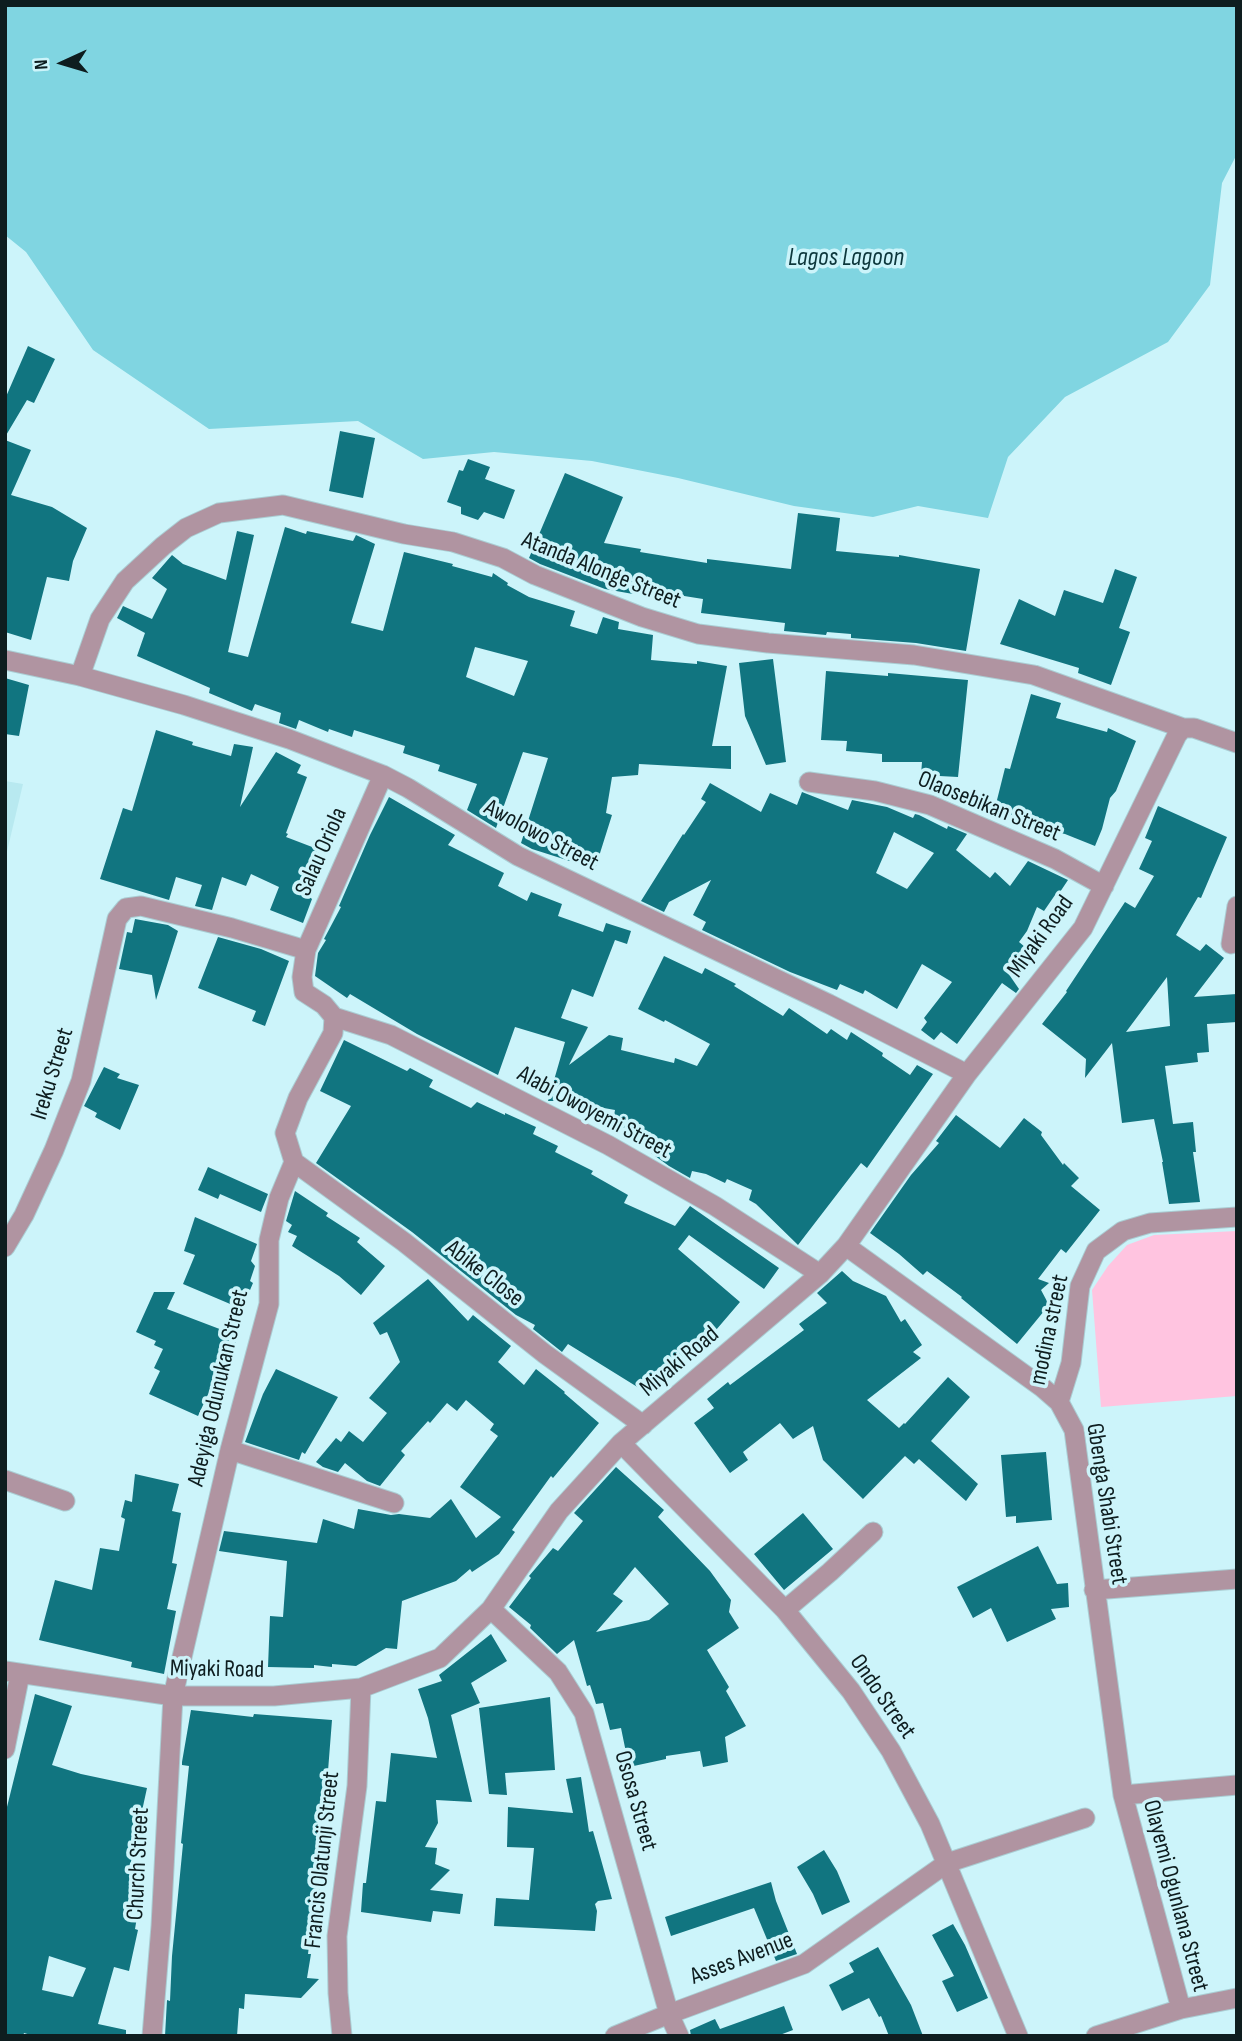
<!DOCTYPE html>
<html>
<head>
<meta charset="utf-8">
<style>
  body { margin:0 }
  #map { position:relative; width:1242px; height:2041px; overflow:hidden; background:#ccf4fa; font-family:"Sofia Sans Condensed",sans-serif }
  canvas { display:block }
  .frame { position:absolute; inset:0; border:7px solid #0e1d1f; pointer-events:none }
  .north { position:absolute; left:28px; top:28px; width:70px; height:70px; -webkit-text-stroke:5px #ccf4fa; paint-order:stroke; rotate:266deg; font-size:19px; font-weight:700; line-height:28px; text-align:center; color:#0e1d1f }
  .north::after { content:''; display:block; margin:auto; width:24px; height:32px; background:#0e1d1f; clip-path:polygon(50% 0,100% 100%,50% 72%,0 100%) }
</style>
</head>
<body>
<div id="map">
<canvas width="1242" height="2041"></canvas>
<div class="frame"></div>
<div class="north">N</div>
</div>
<script>
const g = document.querySelector('canvas').getContext('2d');
g.lineJoin = 'round';
function fill(path, color) { g.fillStyle = color; g.fill(path, 'evenodd'); }
const toPath = rows => new Path2D(rows.map(r => 'M' + r).join(''));
function stroke(path, color, width, dash) { g.strokeStyle = color; g.lineWidth = width; g.lineCap = dash ? 'butt' : 'round'; g.setLineDash(dash || []); g.stroke(path); }
function write(font, color, halo, rows, align = 'center') {
  g.font = font + ' "Sofia Sans Condensed",sans-serif'; g.lineWidth = 7; g.setLineDash([]); g.textBaseline = 'middle'; g.strokeStyle = halo; g.fillStyle = color; for (const [text, x, y, turn = 0] of rows) {
    g.save(); g.translate(x, y); g.rotate((+turn || 0) * Math.PI / 180); g.textAlign = isNaN(turn) ? turn : align; if (halo) g.strokeText(text, 0, 0); g.fillText(text, 0, 0); g.restore();
  }
}
fill(toPath([
  [5,781,23,784,5,860]
]), '#b8e9f0');
fill(toPath([
  [1237,1231,1237,1396,1101,1407,1092,1290,1108,1266,1127,1245,1154,1235]
]), '#ffc4e0');
fill(toPath([
  [5,5,1237,5,1237,154,1222,183,1210,285,1168,342,1065,397,1008,457,988,518,918,506,873,517,794,506,678,478,592,461,494,452,423,459,358,421,209,429,93,350,26,252,5,235]
]), '#80d5e1');
fill(toPath([
  [28,346,55,359,34,403,27,400,5,437,5,399],
  [340,431,375,438,363,498,329,491],
  [5,440,31,450,11,495,52,507,87,528,73,561,69,581,47,577,31,640,5,632],
  [468,459,490,467,485,479,515,490,504,519,484,512,478,520,461,514,461,507,447,502,459,470,463,471],
  [565,473,623,497,604,543,641,549,640,552,707,563,707,559,791,569,798,513,840,518,836,551,899,557,899,555,980,569,966,651,916,643,851,638,851,634,827,632,826,635,784,631,785,623,701,613,703,599,634,588,633,594,605,589,540,564,529,558],
  [285,527,306,534,307,531,353,541,356,535,375,544,351,623,383,631,404,552,453,564,452,566,492,577,493,573,508,583,507,585,529,597,575,611,570,626,597,634,603,617,619,622,618,629,653,635,651,660,697,664,697,661,727,666,712,746,731,746,731,769,639,764,638,775,612,777,606,813,612,815,595,869,532,849,521,843,548,758,523,752,496,828,467,810,477,784,438,771,440,765,403,753,405,746,354,730,352,737,329,729,328,732,299,720,296,729,279,723,281,713,255,704,252,711,209,693,210,688,137,656,145,633,117,618,123,606,152,619,167,589,152,578,172,555,183,564,226,580,237,531,254,535,228,652,248,657],
  [475,647,528,661,514,696,466,677],
  [1115,569,1137,577,1119,628,1130,632,1111,685,1078,673,1079,668,1000,644,1019,599,1055,616,1064,590,1103,603],
  [773,659,786,762,766,765,745,716,739,663],
  [826,671,888,676,888,673,968,680,958,777,921,775,922,762,882,762,882,754,846,751,847,741,821,740],
  [5,678,29,685,19,736,5,734],
  [1031,694,1061,703,1056,718,1107,732,1108,728,1136,741,1116,791,1110,798,1102,829,1095,846,1065,834,1022,825,1021,819,994,812,1005,768,1010,769],
  [156,730,193,742,192,745,231,756,234,744,253,747,240,807,276,752,301,765,297,773,307,777,286,833,288,834,286,837,320,850,304,892,312,899,303,923,270,910,279,887,251,874,246,886,222,877,212,910,195,906,202,885,176,877,169,900,100,879,123,808,132,811],
  [710,783,761,812,770,793,797,805,802,792,848,810,852,800,887,807,913,818,915,814,919,815,947,829,948,826,967,834,956,850,990,878,995,872,1010,886,1028,861,1068,880,1058,895,1055,895,1044,911,1037,907,1027,931,1019,942,1025,947,1008,973,1019,989,1016,993,1002,983,957,1044,941,1032,934,1040,921,1030,927,1022,924,1018,952,982,922,964,897,1009,865,990,863,994,840,984,837,990,790,972,702,930,706,922,693,915,711,880,669,902,664,912,641,901,683,834,684,835,706,802,701,799],
  [894,832,934,853,907,889,876,873],
  [389,797,455,835,448,845,504,873,498,886,527,901,531,892,562,904,558,916,603,932,606,923,631,931,627,944,615,940,593,997,572,989,561,1018,588,1027,569,1065,609,1035,623,1038,621,1050,674,1063,675,1058,697,1066,710,1044,665,1020,664,1022,638,1009,664,956,702,974,705,968,736,984,734,986,783,1016,789,1008,827,1034,831,1029,847,1040,851,1032,883,1053,882,1056,910,1075,917,1065,933,1074,867,1168,861,1163,798,1245,756,1204,749,1200,752,1190,727,1179,725,1183,706,1174,692,1171,690,1178,669,1166,651,1153,655,1136,612,1128,615,1110,565,1101,548,1101,565,1042,515,1027,498,1075,417,1034,350,994,347,998,315,976,318,953,326,940,324,939,341,907,339,906,370,835],
  [1158,806,1227,837,1201,898,1198,897,1176,935,1200,951,1206,944,1224,958,1194,997,1237,994,1237,1022,1207,1024,1209,1052,1197,1053,1198,1062,1165,1066,1173,1124,1193,1122,1196,1152,1193,1152,1200,1202,1169,1204,1162,1162,1163,1162,1154,1119,1122,1123,1112,1043,1085,1078,1086,1059,1042,1024,1067,992,1066,991,1125,902,1135,908,1154,876,1139,869,1152,841,1145,838],
  [1167,977,1170,1026,1126,1032],
  [135,919,168,925,178,931,156,1000,152,975,119,969,127,932,132,933],
  [218,937,261,949,289,961,265,1026,252,1021,256,1011,198,988],
  [344,1040,407,1071,410,1068,433,1080,429,1087,471,1108,477,1102,505,1115,505,1113,536,1127,533,1134,558,1146,555,1152,593,1171,591,1174,628,1195,624,1203,675,1226,690,1206,779,1268,764,1289,689,1235,678,1249,740,1302,716,1330,714,1328,693,1352,690,1350,652,1386,639,1388,568,1344,562,1352,533,1329,535,1325,516,1315,412,1232,316,1163,351,1106,320,1091],
  [104,1067,120,1074,117,1078,139,1085,120,1130,95,1117,97,1113,84,1106],
  [956,1115,1000,1148,1024,1118,1042,1132,1041,1135,1063,1165,1064,1163,1079,1178,1071,1186,1100,1210,1066,1253,1061,1249,1038,1279,1049,1283,1041,1290,1049,1305,1017,1344,961,1298,962,1297,927,1271,923,1275,899,1254,870,1233,911,1175,939,1143,936,1141],
  [208,1167,268,1194,261,1212,220,1194,218,1199,198,1190],
  [295,1191,328,1213,326,1216,360,1238,357,1242,385,1266,361,1295,339,1276,292,1246,297,1236,288,1232,292,1225,286,1221],
  [195,1217,257,1244,251,1261,255,1266,250,1281,253,1283,242,1309,183,1284,195,1255,184,1251],
  [842,1271,853,1281,886,1296,901,1322,905,1319,922,1345,913,1352,921,1358,867,1400,899,1428,904,1423,905,1424,948,1377,970,1397,931,1441,978,1484,966,1501,919,1459,914,1464,905,1456,863,1499,823,1460,813,1426,793,1439,780,1423,743,1452,748,1460,730,1473,694,1423,714,1408,707,1399,728,1382,730,1385,804,1330,799,1324,827,1303,817,1293],
  [428,1279,468,1321,473,1315,511,1346,498,1362,524,1385,536,1369,565,1392,564,1393,599,1423,553,1478,551,1476,512,1530,515,1532,499,1554,472,1572,470,1569,456,1581,402,1601,397,1649,386,1648,356,1666,332,1664,332,1667,314,1665,314,1668,268,1667,270,1616,283,1617,287,1561,219,1551,224,1531,317,1543,323,1519,354,1529,358,1509,391,1515,399,1514,430,1518,451,1499,476,1538,501,1517,460,1487,498,1436,490,1430,494,1424,466,1400,457,1411,447,1403,430,1423,428,1421,401,1451,405,1455,380,1486,367,1481,345,1463,338,1472,323,1467,316,1462,336,1438,341,1442,349,1431,363,1442,387,1413,369,1398,400,1362,387,1332,380,1335,373,1323],
  [154,1292,175,1292,167,1309,238,1336,224,1380,216,1377,198,1416,149,1394,160,1371,154,1368,163,1349,154,1345,156,1341,136,1332],
  [276,1369,338,1397,305,1454,302,1452,299,1460,245,1442,263,1394],
  [1046,1452,1052,1520,1016,1523,1016,1516,1006,1517,1001,1455],
  [616,1467,664,1510,658,1517,710,1571,731,1600,729,1612,739,1628,707,1650,729,1687,726,1691,746,1726,725,1737,728,1762,703,1767,700,1751,666,1756,666,1759,629,1767,621,1728,610,1730,603,1703,596,1704,590,1685,587,1686,574,1640,557,1654,530,1628,531,1625,509,1607,531,1578,529,1576,553,1548,558,1551,583,1521,574,1513],
  [635,1567,669,1604,649,1620,596,1632,623,1601,613,1594],
  [135,1474,179,1484,172,1511,181,1513,172,1563,177,1564,167,1609,176,1611,164,1674,131,1667,132,1662,39,1640,55,1580,92,1590,100,1548,119,1551,125,1519,121,1517,125,1500,132,1502],
  [803,1513,833,1549,784,1590,754,1554],
  [1038,1546,1057,1584,1068,1583,1069,1607,1051,1609,1056,1619,1007,1642,991,1608,973,1618,957,1587],
  [491,1634,507,1661,471,1683,480,1703,451,1715,472,1802,436,1800,438,1823,425,1847,437,1848,435,1864,450,1870,430,1890,463,1894,460,1914,433,1911,431,1922,361,1912,363,1883,366,1883,376,1801,386,1802,391,1753,437,1758,428,1718,418,1689,442,1681,439,1675],
  [35,1694,72,1706,52,1765,81,1774,147,1788,130,1866,145,1869,135,1929,138,1930,129,1971,114,1967,98,2024,126,2030,126,2036,34,2036,24,2033,23,2036,5,2036,5,1815],
  [49,1956,86,1968,73,1997,42,1990],
  [550,1697,555,1770,505,1773,507,1795,489,1794,479,1708],
  [191,1710,253,1717,254,1714,332,1720,328,1771,324,1771,318,1832,327,1833,322,1912,313,1911,308,1954,311,1954,307,1978,319,1979,301,1998,245,1994,244,2009,239,2008,237,2036,165,2036,167,2000,170,2001,172,1956,183,1844,181,1843,189,1766,182,1765,182,1762],
  [581,1777,589,1832,593,1831,612,1899,598,1901,595,1904,597,1911,595,1931,494,1926,496,1898,529,1900,534,1848,507,1847,508,1807,573,1813,566,1779],
  [824,1850,837,1871,850,1902,822,1915,813,1894,797,1867],
  [771,1882,776,1901,797,1954,776,1961,754,1908,671,1936,665,1917],
  [953,1924,965,1945,988,1998,957,2012,942,1981,954,1976,932,1935],
  [878,1947,911,2005,923,2036,889,2036,881,2016,879,2017,869,1998,842,2011,829,1985,854,1972,849,1963],
  [784,2006,793,2030,777,2036,691,2036,690,2030,715,2019,720,2029]
]), '#117580');
const minor = toPath([
  [5,660,80,676,184,705,289,739,383,775,408,788,518,856,829,1004,967,1074],
  [80,676,100,619,125,581,163,546,186,528,219,513,283,505,404,534,453,542,503,558,535,575,642,617,698,634,768,643,914,655,1034,675,1183,728,1194,728,1237,743],
  [809,782,875,791,930,805,1055,859,1104,886],
  [1231,944,1237,906],
  [334,1017,391,1035,608,1145,715,1206,820,1274],
  [294,1162,404,1242,545,1354,643,1425],
  [846,1246,1043,1388,1059,1402,1074,1430,1123,1795,1181,2009],
  [5,1247,24,1215,54,1150,81,1081,117,919,126,908,141,906,232,928,306,950],
  [1059,1402,1071,1363,1080,1286,1096,1251,1123,1231,1150,1223,1237,1217],
  [621,1443,785,1610,851,1691,891,1751,930,1824,1018,2036],
  [230,1450,394,1503],
  [5,1480,65,1501],
  [1094,1590,1237,1579],
  [491,1609,558,1672,584,1713,669,2014,679,2036],
  [785,1610,830,1572,873,1532],
  [5,1671,173,1696,274,1696,361,1688,440,1658,491,1609,559,1511,621,1443,820,1274,846,1246,967,1074,1083,928,1177,735,1183,728],
  [5,1749,20,1674],
  [1123,1795,1237,1785],
  [152,2036,161,1926,173,1696,230,1450,269,1304,269,1240,279,1198,294,1162,285,1133,298,1098,333,1033,334,1017,324,1005,304,992,302,977,306,950,383,775],
  [342,2036,338,1993,337,1936,357,1786,361,1688],
  [615,2036,669,2014,804,1964,947,1863,1085,1818],
  [1096,2036,1181,2009,1237,1998]
]);
stroke(minor, '#aacdd3', 21);
stroke(minor, '#b094a1', 19);
write('24px', '#0e1d1f', '#ccf4fa', [
  ["Atanda Alonge Street",601,571,22],
  ["Olaosebikan Street",989,807,22],
  ["Awolowo Street",541,836,28],
  ["Salau Oriola",322,852,-66],
  ["Miyaki Road",1041,937,-54],
  ["Ireku Street",53,1074,-73],
  ["Alabi Owoyemi Street",594,1113,28],
  ["Abike Close",484,1274,38],
  ["modina street",1050,1330,-78],
  ["Miyaki Road",680,1362,-40],
  ["Adeyiga Odunukan Street",219,1388,-77],
  ["Gbenga Shabi Street",1106,1504,81],
  ["Miyaki Road",217,1670,1],
  ["Ondo Street",882,1697,55],
  ["Ososa Street",635,1801,74],
  ["Francis Olatunji Street",323,1860,-84],
  ["Church Street",139,1864,-87],
  ["Olayemi Ogunlana Street",1175,1896,75],
  ["Asses Avenue",742,1959,-21]
]);
write('italic 26px', '#0d373c', '#ccf4fa', [
  ["Lagos Lagoon",846,258]
]);
</script>
</body>
</html>
